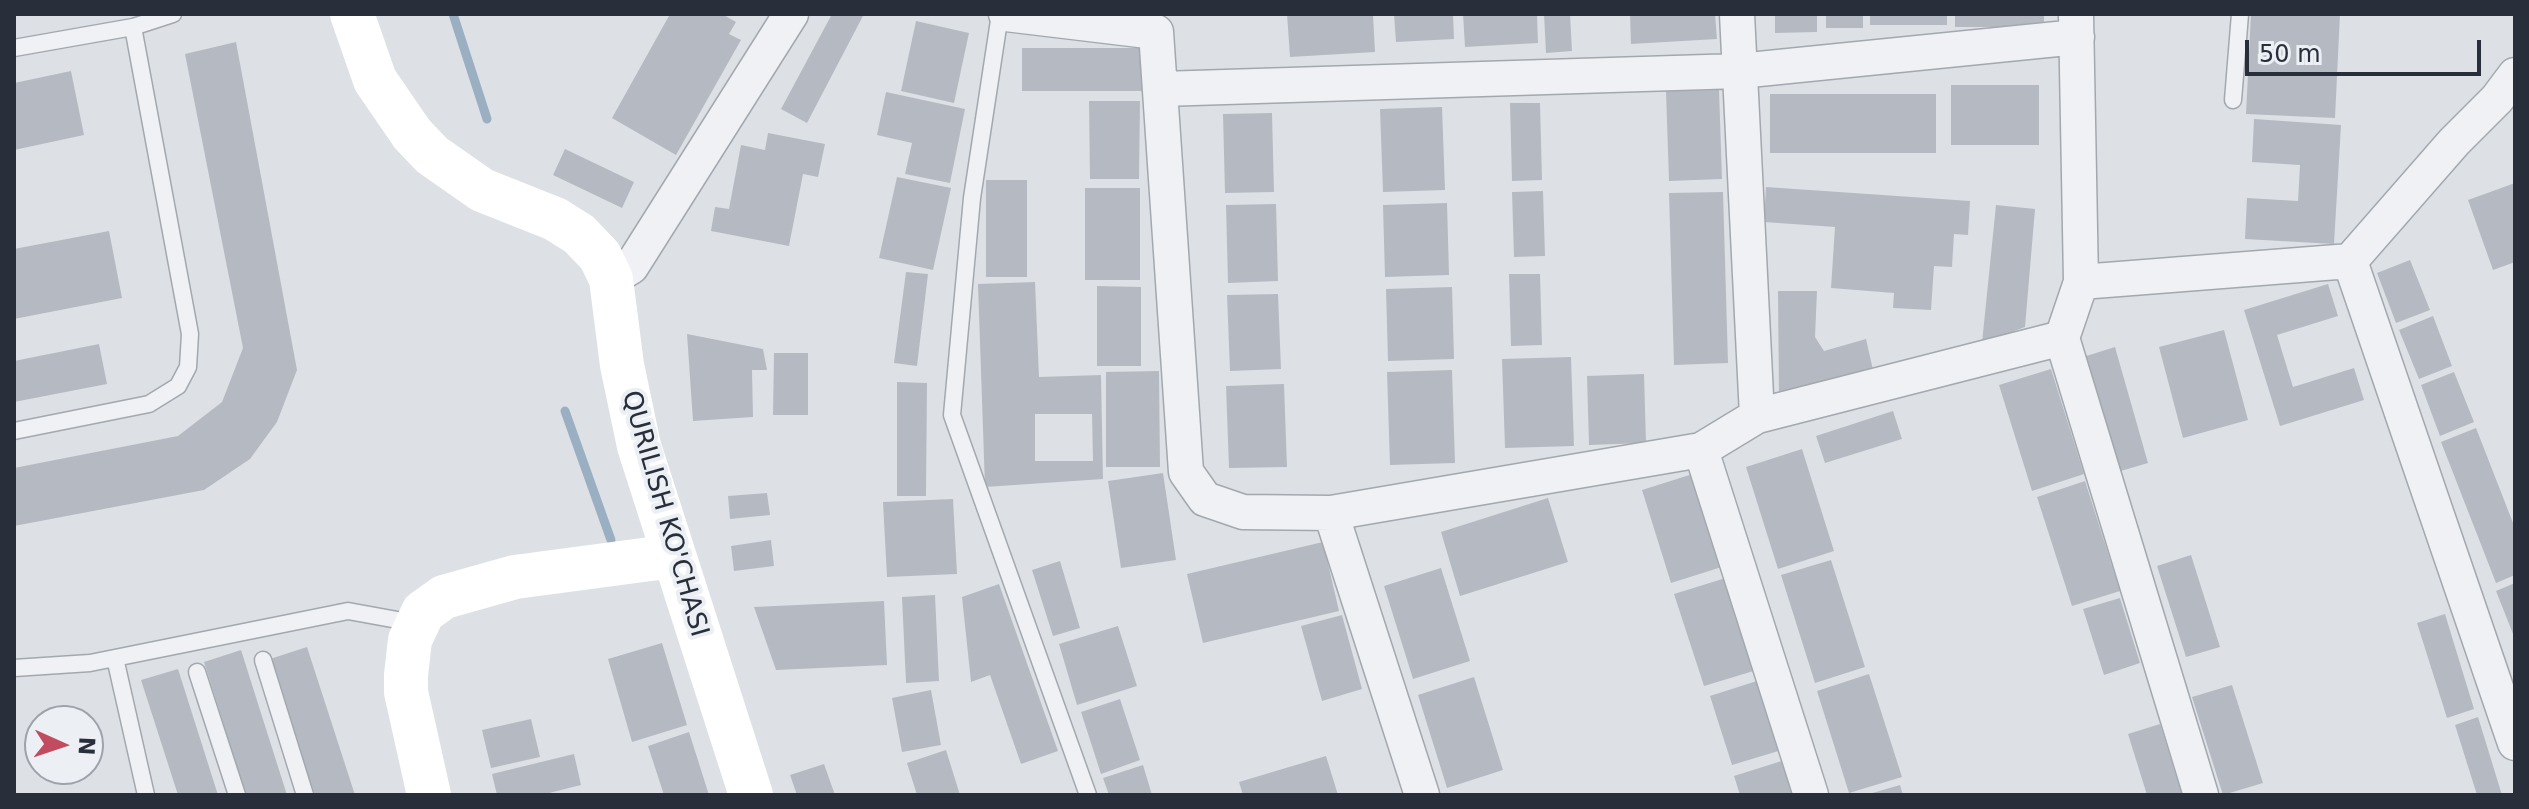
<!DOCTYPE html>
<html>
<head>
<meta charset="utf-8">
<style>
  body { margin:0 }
  #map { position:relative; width:2529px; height:809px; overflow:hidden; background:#dde1e6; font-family:"DejaVu Sans",sans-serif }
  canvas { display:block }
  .frame { position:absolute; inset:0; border:16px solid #282f3b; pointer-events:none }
  .north { position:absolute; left:24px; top:705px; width:80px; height:80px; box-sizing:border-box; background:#eceff4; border:2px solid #9ea2aa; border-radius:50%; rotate:93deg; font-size:22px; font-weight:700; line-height:32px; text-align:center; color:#282f3b }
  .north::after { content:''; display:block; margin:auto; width:28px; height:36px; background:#c14c60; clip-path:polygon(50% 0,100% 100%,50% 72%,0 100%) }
  .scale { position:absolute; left:2245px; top:40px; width:236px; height:36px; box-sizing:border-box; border:4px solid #282f3b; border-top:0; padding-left:10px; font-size:24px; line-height:28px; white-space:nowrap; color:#282f3b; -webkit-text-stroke:6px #eceff4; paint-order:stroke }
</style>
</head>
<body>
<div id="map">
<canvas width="2529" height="809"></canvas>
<div class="frame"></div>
<div class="north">N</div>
<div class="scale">50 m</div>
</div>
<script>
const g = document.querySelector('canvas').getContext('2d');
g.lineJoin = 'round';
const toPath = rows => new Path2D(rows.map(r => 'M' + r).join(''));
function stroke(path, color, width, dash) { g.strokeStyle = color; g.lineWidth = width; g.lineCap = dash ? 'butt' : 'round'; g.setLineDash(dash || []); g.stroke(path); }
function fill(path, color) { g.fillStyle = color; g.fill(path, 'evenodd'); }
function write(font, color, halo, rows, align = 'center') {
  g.font = font + ' "DejaVu Sans",sans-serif'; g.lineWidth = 8; g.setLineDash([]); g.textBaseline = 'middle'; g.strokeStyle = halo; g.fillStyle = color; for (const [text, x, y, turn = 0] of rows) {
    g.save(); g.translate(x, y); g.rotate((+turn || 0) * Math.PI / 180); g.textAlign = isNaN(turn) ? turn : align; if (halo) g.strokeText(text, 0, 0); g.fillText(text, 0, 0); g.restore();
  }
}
stroke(toPath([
  [453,14,487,119],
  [565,411,611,540]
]), '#9bafc3', 9);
fill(toPath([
  [670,14,722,14,736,22,729,34,741,40,676,155,612,118],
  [832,14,864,14,807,123,781,109],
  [1287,14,1373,14,1375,52,1290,57],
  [1394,14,1453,14,1454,39,1396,42],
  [1463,14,1537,14,1538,43,1465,47],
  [1544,14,1570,14,1572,51,1546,53],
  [1630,14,1715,14,1717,39,1631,44],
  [1775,14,1817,14,1817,32,1775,33],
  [1826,14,1863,14,1863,28,1826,28],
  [1870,14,1947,14,1947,25,1870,25],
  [1955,14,2044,14,2044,27,1955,27],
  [2251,14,2340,14,2335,118,2246,114],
  [916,21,969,33,954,103,901,91],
  [236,42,297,370,277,422,250,459,204,490,14,526,14,468,178,436,222,402,243,348,185,54],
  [1022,48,1143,48,1143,91,1022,91],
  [71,71,84,135,14,150,14,83],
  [1951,85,2039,85,2039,145,1951,145],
  [1719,90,1722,179,1669,181,1666,91],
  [886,92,965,109,950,183,905,174,912,143,877,135],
  [1770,94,1936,94,1936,153,1770,153],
  [1089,101,1140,101,1139,179,1090,179],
  [1510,103,1540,103,1542,180,1512,181],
  [1442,107,1445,190,1383,192,1380,109],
  [1272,113,1274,192,1225,193,1223,114],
  [2254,119,2341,125,2334,244,2245,239,2247,198,2298,201,2300,165,2252,162],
  [768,133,825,144,818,177,803,174,789,246,711,231,715,207,729,209,741,145,765,150],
  [565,149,634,182,622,208,553,175],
  [897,177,951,188,933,270,879,258],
  [986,180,1027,180,1027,277,986,277],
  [2515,183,2515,262,2493,270,2468,200],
  [1766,187,1970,201,1968,235,1954,234,1952,267,1934,266,1931,310,1893,308,1894,293,1831,288,1835,227,1764,222],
  [1085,188,1140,188,1140,280,1085,280],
  [1543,191,1545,256,1514,257,1512,192],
  [1723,192,1728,363,1674,365,1669,193],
  [1447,203,1449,275,1385,277,1383,205],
  [1276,204,1278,281,1228,283,1226,205],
  [1996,205,2035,209,2025,327,1982,343],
  [109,231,122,298,14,319,14,249],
  [2410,260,2430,310,2396,323,2377,273],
  [906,272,928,274,917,366,894,363],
  [1509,274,1540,274,1542,345,1511,346],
  [1035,282,1039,377,1101,375,1103,479,985,487,978,284],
  [1035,414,1092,414,1093,461,1035,461],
  [2328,284,2338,316,2277,335,2293,387,2354,368,2364,400,2280,426,2244,310],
  [1097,286,1141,287,1141,366,1097,366],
  [1452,287,1454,359,1388,361,1386,289],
  [1778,291,1817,291,1815,337,1824,351,1866,339,1873,370,1779,395],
  [1278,294,1281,369,1230,371,1227,295],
  [2433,316,2452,366,2419,379,2399,330],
  [2224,330,2248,420,2183,438,2159,347],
  [687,334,763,349,767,370,752,370,753,417,693,421],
  [99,344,107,384,14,402,14,361],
  [2115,347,2148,463,2114,473,2080,358],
  [774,353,808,353,808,415,773,415],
  [1571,357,1574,446,1505,448,1502,359],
  [2051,369,2084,474,2032,491,1999,385],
  [1452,370,1455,463,1390,465,1387,372],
  [1159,371,1160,467,1106,467,1106,372],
  [2454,372,2474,422,2440,436,2421,385],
  [1644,374,1646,443,1589,445,1587,376],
  [897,382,927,383,926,496,897,496],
  [1284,384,1287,467,1229,468,1226,386],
  [1893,411,1902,439,1825,463,1816,436],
  [2476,428,2515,528,2515,575,2496,583,2441,442],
  [1802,449,1834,551,1778,569,1746,467],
  [1699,472,1728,565,1671,583,1642,490],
  [1163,473,1176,560,1121,568,1108,481],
  [2085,481,2120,591,2072,606,2037,497],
  [767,493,770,515,730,519,728,496],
  [1548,498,1568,562,1460,596,1441,532],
  [953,499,957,574,887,577,883,502],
  [771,540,774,566,734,571,731,546],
  [1323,542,1339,611,1203,643,1187,574],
  [2191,555,2220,647,2186,657,2157,566],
  [1831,560,1865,667,1815,683,1781,575],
  [1060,561,1080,628,1053,636,1032,570],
  [1441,568,1470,661,1413,679,1384,586],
  [1732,576,1760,669,1704,686,1674,594],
  [2515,583,2515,639,2496,591],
  [999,584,1058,751,1021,764,990,675,971,682,962,597],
  [935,595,939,681,906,683,902,597],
  [2120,598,2140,663,2104,675,2083,609],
  [884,601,887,665,776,670,754,607],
  [2445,614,2474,709,2447,718,2417,623],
  [1342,615,1362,689,1322,701,1301,626],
  [1118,626,1137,686,1077,705,1059,644],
  [662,643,687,725,632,742,608,659],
  [307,647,355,795,314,795,270,659],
  [241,650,287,795,246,795,204,662],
  [178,669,218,795,178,795,141,680],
  [1869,674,1902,777,1849,793,1817,691],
  [1474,677,1503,770,1447,788,1418,695],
  [1763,679,1785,749,1732,765,1710,696],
  [2232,685,2263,783,2223,795,2192,697],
  [931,690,941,745,902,752,892,698],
  [1120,699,1140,760,1101,774,1081,712],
  [2478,717,2502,795,2477,795,2455,725],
  [531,719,540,757,491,768,482,730],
  [2160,724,2182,795,2147,795,2128,734],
  [689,732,709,795,664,795,648,746],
  [946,750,960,795,917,795,907,763],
  [574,754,581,785,541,795,497,795,492,774],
  [1326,756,1338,795,1243,795,1239,782],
  [1788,759,1799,795,1740,795,1734,776],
  [824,764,835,795,797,795,790,775],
  [1143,765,1152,795,1109,795,1103,778],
  [1900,785,1903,795,1869,795,1869,794]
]), '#b5bac2');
const lane = toPath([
  [1000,14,972,198,952,415,1088,795],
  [133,27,173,14],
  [14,48,133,27,190,334,188,367,178,386,149,404,14,431],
  [2233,100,2240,14],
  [115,658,146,795],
  [263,660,305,795],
  [14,668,90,663,348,611,414,623],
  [197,672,237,795]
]);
const street = toPath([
  [1006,14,1156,32,1186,472,1205,499,1243,512,1331,513,1422,795],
  [1737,14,1757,416],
  [2076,15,2081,282,2062,338,2201,795],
  [1161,89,1739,71,2077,37],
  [2350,261,2515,743],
  [2350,261,2454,142,2497,99,2515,75],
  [611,279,631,267,791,14],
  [2081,282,2350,261],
  [1701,450,1811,795],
  [1331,513,1701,450,1757,416,2062,338]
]);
stroke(lane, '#a3a8af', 19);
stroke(street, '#a3a8af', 37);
stroke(lane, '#eff1f4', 16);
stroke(street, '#eff1f4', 34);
stroke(toPath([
  [352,14,375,80,412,134,432,155,482,190,555,219,579,234,600,256,611,279,622,365,639,446,751,795],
  [429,795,406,692,406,675,410,640,423,612,444,597,515,577,673,556]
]), '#fff', 44);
write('26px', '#282f3b', '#eceff4', [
  ["QURILISH KO'CHASI",664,514,74]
]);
</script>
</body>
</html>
